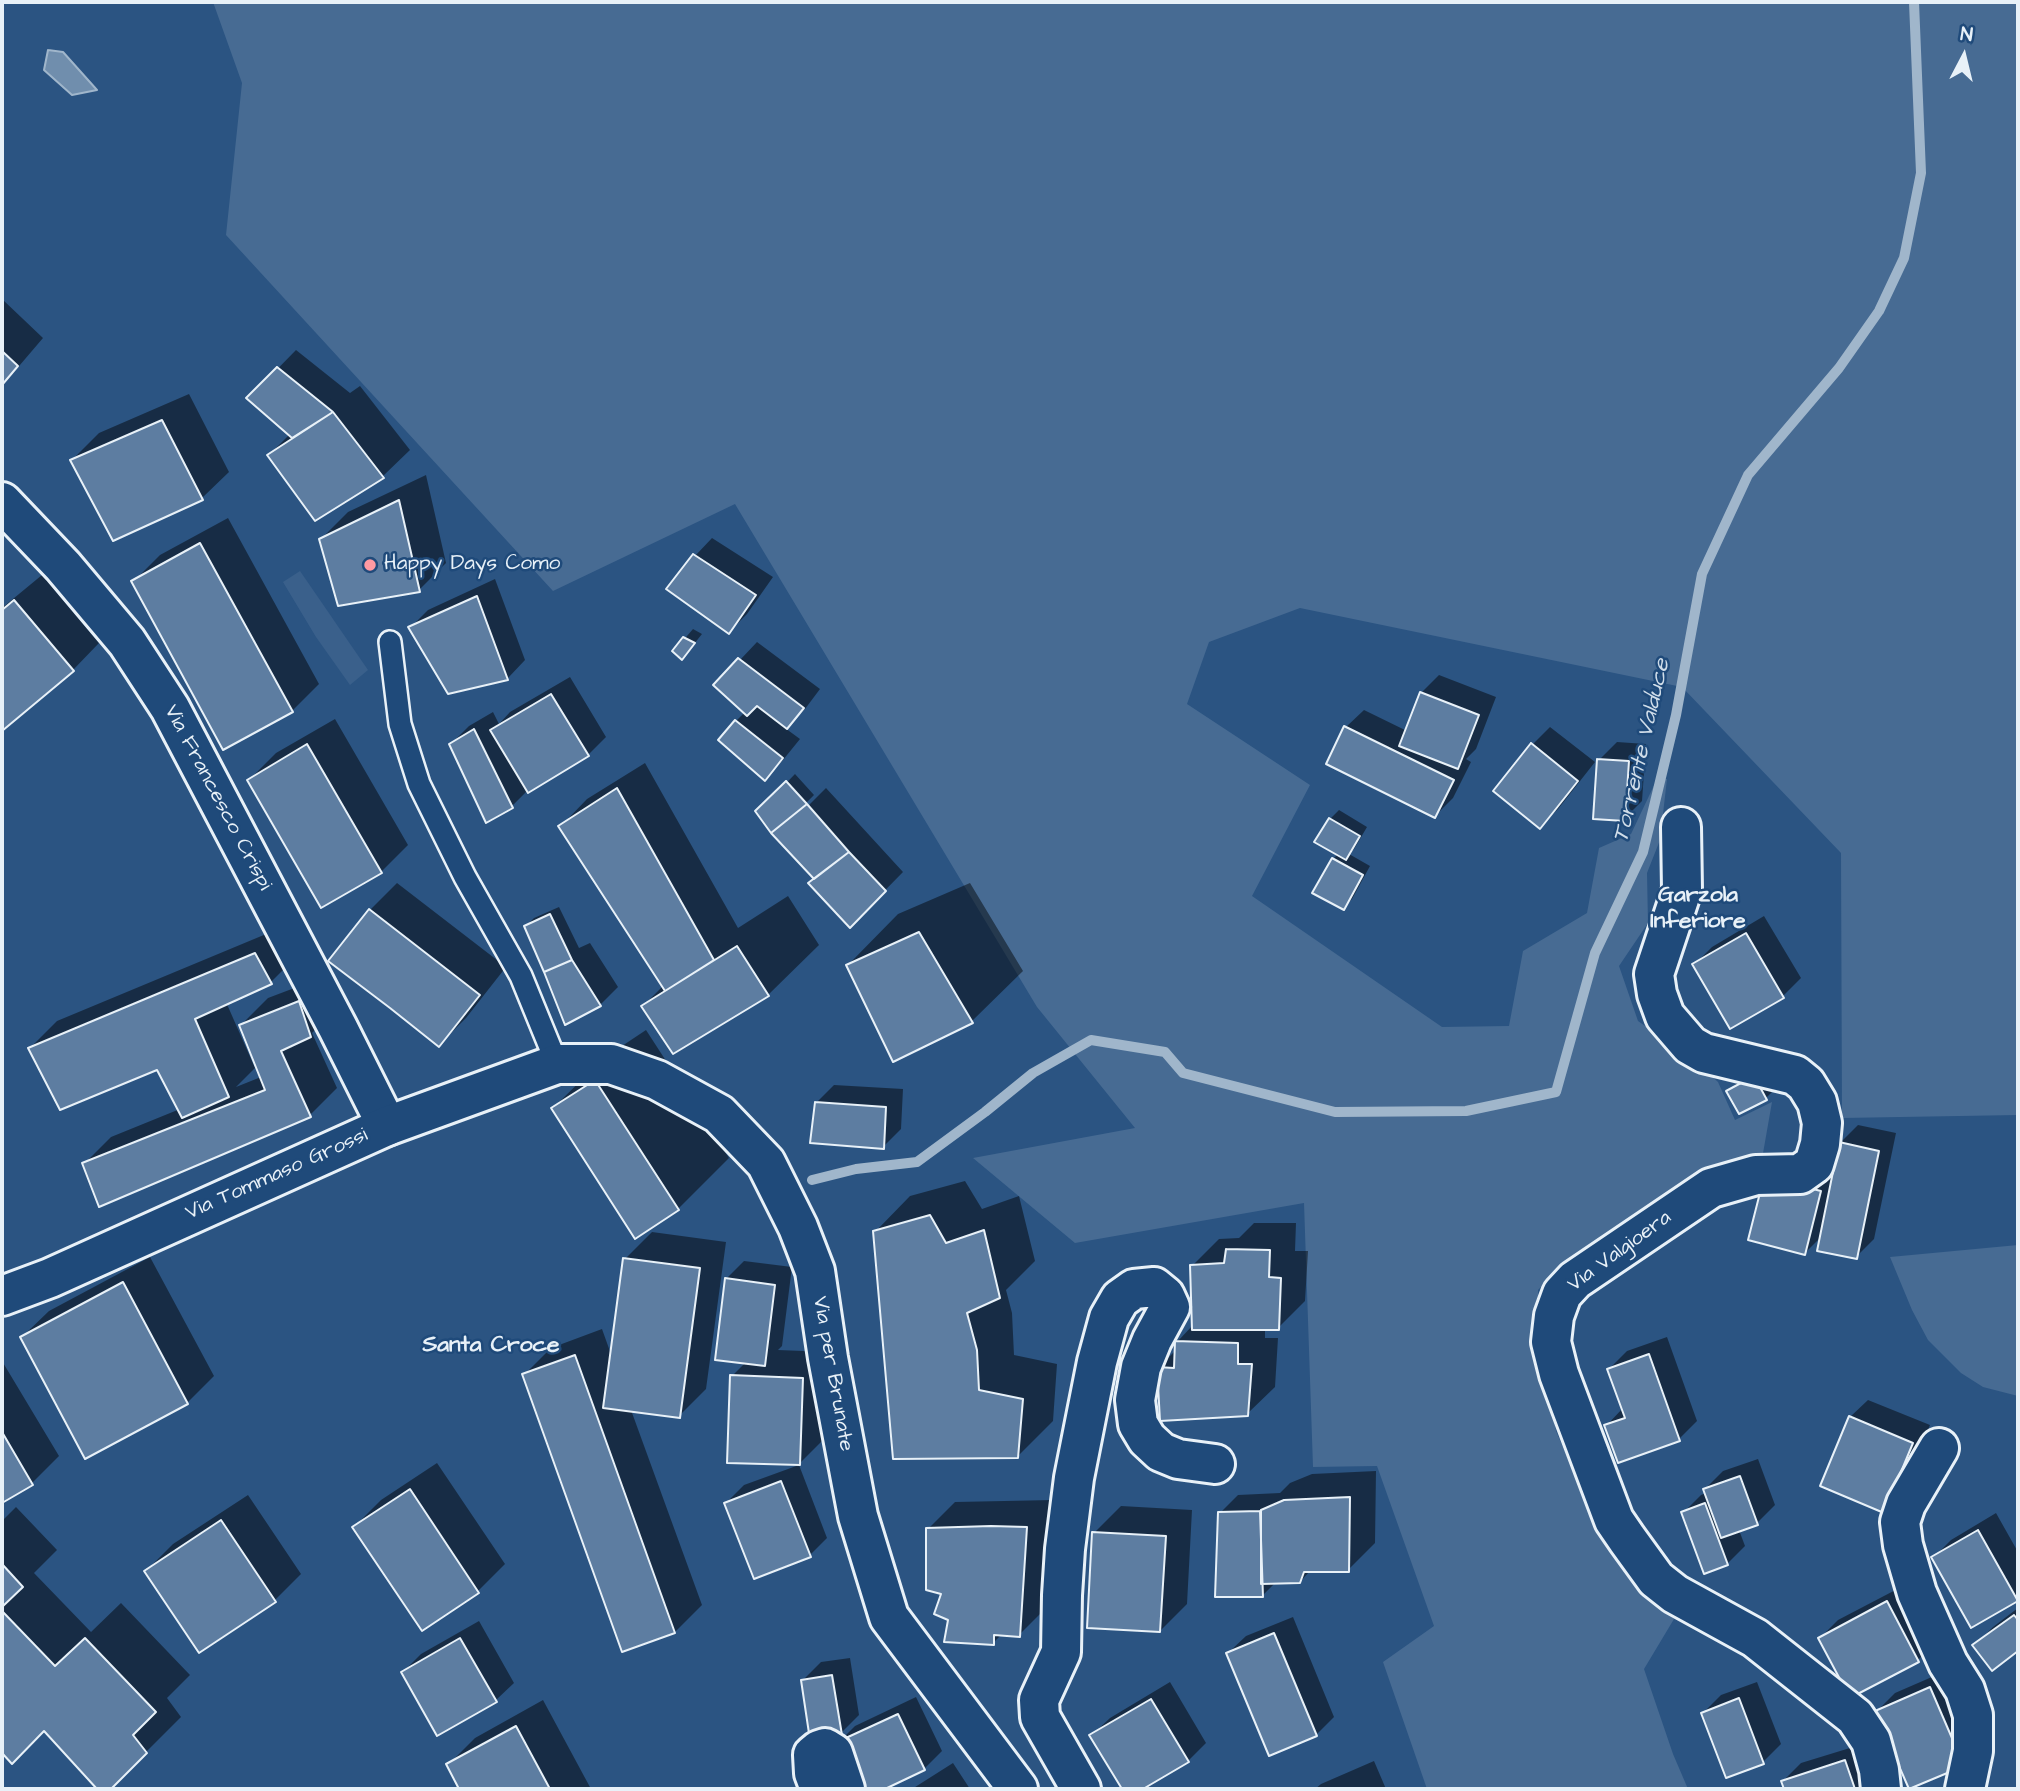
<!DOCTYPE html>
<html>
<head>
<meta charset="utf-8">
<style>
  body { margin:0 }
  #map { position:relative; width:2020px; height:1791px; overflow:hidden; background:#2b5482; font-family:"Architects Daughter",sans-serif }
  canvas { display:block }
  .frame { position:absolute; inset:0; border:4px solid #e8f1f8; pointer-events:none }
  .north { position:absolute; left:1929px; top:21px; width:70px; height:70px; -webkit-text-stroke:5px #1f4a7a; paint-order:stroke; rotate:7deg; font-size:19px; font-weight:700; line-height:28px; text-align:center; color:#e8f1f8 }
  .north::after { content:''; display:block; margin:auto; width:24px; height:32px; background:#e8f1f8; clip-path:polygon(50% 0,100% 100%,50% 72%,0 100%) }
</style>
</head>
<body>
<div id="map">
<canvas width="2020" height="1791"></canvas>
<div class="frame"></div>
<div class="north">N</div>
</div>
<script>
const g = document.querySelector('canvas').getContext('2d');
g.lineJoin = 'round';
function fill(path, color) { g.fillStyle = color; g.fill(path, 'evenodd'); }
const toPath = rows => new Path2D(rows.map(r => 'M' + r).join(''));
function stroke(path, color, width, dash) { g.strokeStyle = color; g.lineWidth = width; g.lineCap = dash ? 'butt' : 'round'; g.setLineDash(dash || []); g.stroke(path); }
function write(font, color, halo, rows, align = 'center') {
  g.font = font + ' "Architects Daughter",sans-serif'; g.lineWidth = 5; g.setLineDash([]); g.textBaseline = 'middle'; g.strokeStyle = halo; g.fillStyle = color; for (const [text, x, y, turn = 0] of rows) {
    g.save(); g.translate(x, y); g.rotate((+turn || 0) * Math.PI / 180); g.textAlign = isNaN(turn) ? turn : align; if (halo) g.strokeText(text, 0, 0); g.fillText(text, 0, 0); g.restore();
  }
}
fill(toPath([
  [300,571,368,670,350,685,316,637,283,582]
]), '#3a608b');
fill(toPath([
  [213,2,2018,2,2018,1115,1842,1118,1841,853,1682,687,1300,608,1209,642,1187,704,1310,785,1252,896,1442,1027,1509,1026,1523,951,1587,913,1599,848,1631,834,1657,779,1667,779,1660,840,1647,873,1648,923,1619,966,1638,1021,1695,1061,1718,1082,1735,1120,1772,1102,1762,1159,1709,1175,1555,1272,1538,1290,1539,1346,1556,1431,1607,1548,1674,1619,1644,1669,1673,1754,1688,1789,1427,1789,1383,1662,1434,1626,1377,1466,1313,1467,1304,1203,1075,1243,973,1158,1135,1128,1037,1007,735,504,553,591,226,235,242,83],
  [2018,1245,2018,1396,1983,1387,1961,1373,1928,1340,1912,1310,1890,1257]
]), '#476b93');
const water = toPath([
  [48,50,63,52,97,90,72,95,44,70,48,50]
]);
fill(water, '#708ead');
stroke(water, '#a0b6cb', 2);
fill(toPath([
  [2,299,43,338,2,386],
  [296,350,350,393,360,386,410,450,383,476,315,519,269,455,290,434,249,398],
  [189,394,229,472,202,498,114,539,72,460,99,433],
  [426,475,446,563,419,590,321,539,348,512],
  [228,518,319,684,292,711,133,582,160,555],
  [712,538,773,577,747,614,729,632,695,556],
  [42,575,99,643,73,670,2,729,2,608],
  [495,579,525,660,508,678,449,692,411,627,428,610],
  [693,629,702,634,690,649,674,651],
  [757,642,820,689,805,709,785,728,800,739,783,760,765,778,736,721,745,712,740,660],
  [1439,675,1496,697,1476,749,1466,759,1471,762,1453,798,1435,816,1346,727,1364,710,1407,731,1421,693],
  [570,677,606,737,588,755,527,791,512,806,451,744,469,726,493,712,499,724,510,712],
  [335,719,408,845,381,872,249,780,276,753],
  [1550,727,1595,762,1558,809,1540,826,1533,744],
  [1617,742,1646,744,1642,801,1624,819,1599,760],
  [645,763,738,928,788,896,819,945,768,995,643,1006,664,985,561,826,587,799],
  [795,774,814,795,805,804,805,809,826,788,903,872,850,926,816,878,758,812],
  [1339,810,1367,827,1354,849,1349,854,1370,866,1352,899,1343,908,1333,859,1338,854,1330,819],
  [397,883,506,967,466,1018,439,1045,330,961,370,910],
  [970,883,1023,971,972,1021,893,1060,848,965,898,914],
  [559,907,579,948,590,943,618,987,600,1005,566,1023,526,926,534,918],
  [1764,916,1801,978,1783,996,1694,965,1712,947],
  [283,927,298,955,271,982,226,1002,255,1068,236,1087,261,1077,241,1025,268,998,326,976,337,1008,312,1033,337,1088,310,1115,84,1164,111,1137,180,1109,158,1068,30,1048,57,1021],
  [646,1030,729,1158,678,1209,553,1108,604,1058],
  [1763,1069,1774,1090,1766,1098,1729,1091,1737,1083],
  [834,1085,903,1089,901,1129,883,1147,816,1103],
  [1858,1125,1896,1133,1874,1239,1856,1257,1822,1236,1805,1253,1784,1160,1834,1172,1840,1143],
  [965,1181,982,1209,1019,1196,1035,1261,1006,1290,1012,1313,1014,1355,1057,1364,1053,1421,1017,1457,875,1232,910,1196],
  [1254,1223,1296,1223,1295,1251,1308,1251,1305,1301,1278,1328,1265,1328,1265,1338,1278,1338,1275,1387,1247,1414,1159,1367,1176,1350,1177,1342,1193,1325,1192,1266,1219,1239,1239,1238],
  [652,1232,726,1242,706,1389,679,1416,631,1410,702,1605,675,1632,623,1650,524,1375,551,1348,602,1329,612,1357,625,1259],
  [150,1257,214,1376,187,1403,22,1337,49,1311],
  [744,1261,792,1267,782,1346,778,1350,829,1352,826,1437,799,1464,732,1376,746,1362,726,1279],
  [1667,1337,1697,1421,1679,1439,1606,1426,1623,1408,1609,1369,1627,1351],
  [2,1361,59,1456,32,1483,2,1501],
  [1868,1400,1930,1425,1902,1493,1850,1417],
  [1758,1459,1775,1505,1757,1523,1739,1530,1745,1546,1727,1564,1683,1513,1701,1495,1706,1493,1705,1489,1723,1471],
  [437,1463,505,1564,478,1591,423,1628,354,1527,381,1500],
  [799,1465,827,1538,810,1555,726,1503,744,1485],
  [1376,1471,1375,1543,1348,1570,1310,1571,1300,1582,1276,1582,1262,1596,1220,1513,1238,1495,1280,1493,1290,1483,1312,1474],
  [248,1495,301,1574,274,1601,146,1571,173,1544],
  [1053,1500,1046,1608,1019,1635,1002,1634,993,1643,950,1618,928,1529,955,1502],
  [1121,1506,1192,1510,1187,1604,1160,1631,1094,1533],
  [16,1507,57,1550,34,1573,91,1632,121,1603,190,1675,167,1698,181,1717,109,1789,100,1789,44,1729,12,1761,2,1751,2,1521],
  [1996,1513,2018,1552,2018,1599,1972,1626,1933,1558,1951,1540],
  [1905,1585,1936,1642,1918,1660,1820,1638,1838,1620],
  [2018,1608,2018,1649,1992,1668,1975,1645,1993,1627],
  [1293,1617,1334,1717,1316,1735,1228,1653,1246,1636],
  [479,1621,514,1683,496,1700,403,1672,421,1654],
  [850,1658,859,1715,841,1733,803,1680,821,1662],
  [1948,1670,1963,1764,1877,1711,1895,1693],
  [1170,1682,1206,1743,1188,1761,1140,1789,1124,1789,1092,1735,1110,1718],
  [1757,1682,1781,1744,1763,1762,1703,1713,1721,1695],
  [916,1697,942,1751,924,1769,881,1789,859,1789,837,1744,855,1726],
  [543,1700,591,1789,461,1789,448,1765,475,1738],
  [1863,1744,1874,1789,1786,1789,1783,1781,1801,1763],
  [1374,1761,1386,1789,1315,1789,1321,1784],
  [953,1763,970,1789,912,1789]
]), '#0007');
stroke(toPath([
  [812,1180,856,1169,917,1162,985,1112,1033,1073,1091,1040,1165,1052,1183,1073,1335,1112,1466,1111,1556,1092,1595,953,1643,852,1676,715,1702,574,1748,475,1839,368,1879,311,1904,258,1921,173,1914,2]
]), '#a0b6cb', 10);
const building = toPath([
  [2,351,18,366,2,385,2,351],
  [277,367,333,412,292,438,246,398,277,367],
  [333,412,384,478,315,521,267,455,333,412],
  [162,420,203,500,113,541,70,460,162,420],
  [399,500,420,592,338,606,319,539,399,500],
  [200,543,293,712,223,750,131,581,200,543],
  [693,554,756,595,729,634,666,589,693,554],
  [477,596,508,680,448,694,408,627,477,596],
  [14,600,74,671,2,731,2,610,14,600],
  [683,637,695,643,682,660,672,651,683,637],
  [738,658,804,708,787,729,757,706,747,716,713,685,738,658],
  [1420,692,1479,715,1458,769,1399,746,1420,692],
  [551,694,589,756,528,793,490,730,551,694],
  [735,720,783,758,765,781,718,740,735,720],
  [1344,726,1454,780,1435,818,1326,764,1344,726],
  [474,729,513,808,486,823,449,744,474,729],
  [1531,743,1578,781,1540,829,1493,791,1531,743],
  [307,744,382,873,321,908,247,780,307,744],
  [1597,759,1629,761,1625,821,1593,819,1597,759],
  [786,781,807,804,771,833,755,811,786,781],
  [617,788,714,960,665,991,558,826,617,788],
  [807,804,849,852,814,879,771,833,807,804],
  [1329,818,1360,836,1346,860,1314,842,1329,818],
  [849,852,886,891,850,928,808,883,849,852],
  [1332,858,1363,875,1344,910,1312,893,1332,858],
  [369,909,480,995,439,1047,390,1008,328,961,369,909],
  [550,914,572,960,544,972,524,926,550,914],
  [919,932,973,1023,893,1062,846,965,919,932],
  [1746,933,1784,998,1730,1029,1692,964,1746,933],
  [737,946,769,996,673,1054,641,1006,737,946],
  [255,953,272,984,195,1019,229,1097,182,1118,157,1070,60,1110,28,1048,255,953],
  [572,960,601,1006,565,1025,544,972,572,960],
  [299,1001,311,1037,281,1051,311,1117,99,1207,82,1163,265,1090,239,1025,299,1001],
  [1754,1076,1767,1100,1739,1114,1726,1091,1754,1076],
  [595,1080,679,1210,635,1239,551,1108,595,1080],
  [815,1102,886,1107,884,1149,810,1143,815,1102],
  [1839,1142,1879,1151,1857,1259,1817,1251,1839,1142],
  [1764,1177,1821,1191,1805,1255,1748,1240,1764,1177],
  [930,1215,946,1243,984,1230,1000,1298,967,1313,977,1350,979,1390,1023,1399,1018,1458,893,1459,873,1231,930,1215],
  [1226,1249,1270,1250,1269,1277,1281,1278,1279,1330,1192,1330,1190,1265,1224,1263,1226,1249],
  [623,1258,700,1268,680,1418,603,1408,623,1258],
  [725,1278,775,1285,765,1366,715,1360,725,1278],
  [123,1282,188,1404,85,1459,20,1337,123,1282],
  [1175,1341,1238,1343,1238,1364,1252,1364,1248,1416,1160,1421,1157,1367,1174,1368,1175,1341],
  [1649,1354,1680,1441,1618,1463,1604,1425,1625,1418,1607,1369,1649,1354],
  [575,1355,675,1633,622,1652,522,1374,575,1355],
  [730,1375,803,1378,800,1465,727,1463,730,1375],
  [1849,1416,1913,1443,1884,1513,1820,1486,1849,1416],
  [2,1432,33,1485,2,1503,2,1432],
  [1740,1476,1758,1525,1721,1538,1703,1489,1740,1476],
  [781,1481,811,1557,754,1579,724,1503,781,1481],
  [410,1489,479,1593,422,1631,352,1527,410,1489],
  [1350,1497,1349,1572,1304,1572,1300,1583,1261,1584,1261,1510,1284,1500,1350,1497],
  [1705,1503,1728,1565,1704,1574,1681,1512,1705,1503],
  [1260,1511,1263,1597,1215,1597,1218,1512,1260,1511],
  [221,1520,276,1602,199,1653,144,1571,221,1520],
  [991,1526,1027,1527,1020,1637,994,1635,994,1645,944,1642,948,1620,934,1614,941,1594,926,1590,926,1528,991,1526],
  [1978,1530,2018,1601,1971,1628,1931,1557,1978,1530],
  [1092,1532,1166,1536,1160,1632,1087,1628,1092,1532],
  [2,1564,23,1587,2,1607,2,1564],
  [1887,1601,1919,1662,1850,1698,1818,1638,1887,1601],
  [2,1611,55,1666,85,1638,156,1712,133,1735,147,1753,111,1789,97,1789,44,1731,12,1764,2,1753,2,1611],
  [2014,1615,2018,1620,2018,1651,1992,1671,1972,1645,2014,1615],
  [1274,1633,1317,1736,1269,1756,1226,1653,1274,1633],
  [460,1638,497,1702,437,1736,401,1672,460,1638],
  [832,1675,842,1735,810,1740,801,1680,832,1675],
  [1930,1687,1964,1766,1909,1789,1875,1711,1930,1687],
  [1739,1698,1764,1764,1726,1778,1701,1713,1739,1698],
  [1151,1699,1189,1762,1143,1789,1122,1789,1089,1735,1151,1699],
  [898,1714,925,1770,885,1789,857,1789,835,1743,898,1714],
  [516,1726,550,1789,459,1789,446,1764,516,1726],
  [1845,1760,1855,1789,1784,1789,1781,1781,1845,1760]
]);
fill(building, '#5d7da1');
stroke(building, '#e8f1f8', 2);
const service = toPath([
  [390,642,400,724,419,784,465,877,521,976,557,1064]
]);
const minor = toPath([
  [2,502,63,566,127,642,170,708,338,1028,387,1126],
  [1681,827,1682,890,1654,974,1657,994,1665,1016,1690,1045,1704,1053,1795,1075,1806,1084,1817,1102,1822,1123,1820,1144,1814,1164,1800,1174,1756,1175,1711,1188,1575,1280,1562,1294,1554,1316,1551,1342,1559,1374,1614,1520,1627,1539,1656,1579,1675,1594,1755,1638,1855,1717,1871,1741,1879,1770,1881,1789],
  [1939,1448,1906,1504,1900,1522,1903,1545,1917,1593,1948,1663,1965,1690,1973,1715,1973,1751,1965,1789],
  [820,1789,814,1773,813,1755,819,1750,825,1748,833,1753,845,1789],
  [1081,1789,1040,1717,1039,1700,1061,1652,1062,1595,1065,1549,1074,1478,1097,1362,1109,1318,1120,1299,1134,1289,1154,1287,1165,1296,1170,1307,1152,1340,1141,1367,1135,1400,1138,1424,1147,1439,1161,1452,1178,1459,1215,1464]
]);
const tertiary = toPath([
  [2,1296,50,1278,387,1126,557,1064,611,1064,657,1080,719,1114,766,1163,798,1227,815,1271,828,1358,858,1516,889,1617,1018,1789]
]);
stroke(service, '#e8f1f8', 26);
stroke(minor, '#e8f1f8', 44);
stroke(tertiary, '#e8f1f8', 44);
stroke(service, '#1f4a7a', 21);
stroke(minor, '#1f4a7a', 38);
stroke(tertiary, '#1f4a7a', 38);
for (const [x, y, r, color] of [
  [370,565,7,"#ff9aa2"]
]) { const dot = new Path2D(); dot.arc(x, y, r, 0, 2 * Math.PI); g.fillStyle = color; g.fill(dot); stroke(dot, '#1f4a7a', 2.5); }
write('21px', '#e8f1f8', '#1f4a7a', [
  ["Happy Days Como",384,565]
], 'left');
write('21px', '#e8f1f8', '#1f4a7a', [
  ["Via Francesco Crispi",217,798,62],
  ["Via Tommaso Grossi",277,1175,-24],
  ["Via Valgioera",1620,1252,-36],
  ["Via per Brunate",832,1374,80]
]);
write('italic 23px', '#d0dde9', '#1f4a7a', [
  ["Torrente Valduce",1643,751,-77]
]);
write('bold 23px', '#e8f1f8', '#1f4a7a', [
  ["Garzola",1698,896],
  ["Inferiore",1698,922],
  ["Santa Croce",491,1346]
]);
</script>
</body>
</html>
